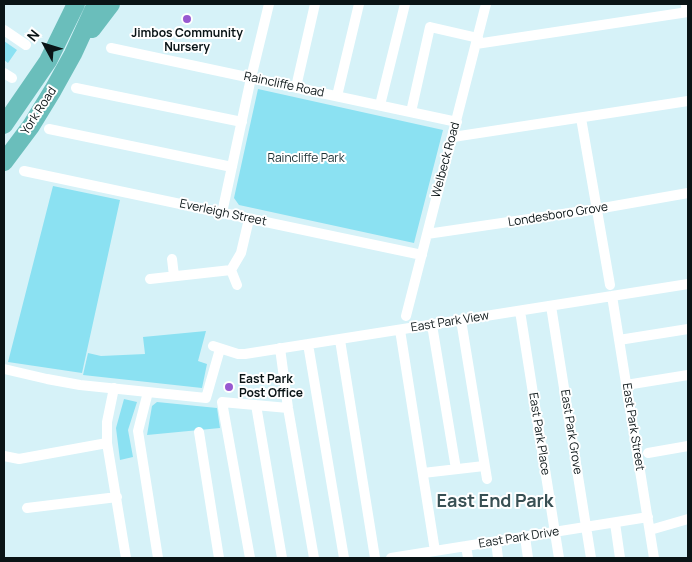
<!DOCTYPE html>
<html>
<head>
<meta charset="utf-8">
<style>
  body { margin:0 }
  #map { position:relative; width:692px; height:562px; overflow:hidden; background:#d6f2f8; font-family:Manrope,sans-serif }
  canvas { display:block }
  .frame { position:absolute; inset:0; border:5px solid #0a1416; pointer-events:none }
  .north { position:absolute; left:20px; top:20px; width:50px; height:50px; -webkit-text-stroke:4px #fff; paint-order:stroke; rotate:309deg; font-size:14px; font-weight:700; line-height:20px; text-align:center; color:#0a1416 }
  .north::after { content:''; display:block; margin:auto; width:18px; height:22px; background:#0a1416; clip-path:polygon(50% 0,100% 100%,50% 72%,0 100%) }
</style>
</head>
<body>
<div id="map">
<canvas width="692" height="562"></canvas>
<div class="frame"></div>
<div class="north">N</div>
</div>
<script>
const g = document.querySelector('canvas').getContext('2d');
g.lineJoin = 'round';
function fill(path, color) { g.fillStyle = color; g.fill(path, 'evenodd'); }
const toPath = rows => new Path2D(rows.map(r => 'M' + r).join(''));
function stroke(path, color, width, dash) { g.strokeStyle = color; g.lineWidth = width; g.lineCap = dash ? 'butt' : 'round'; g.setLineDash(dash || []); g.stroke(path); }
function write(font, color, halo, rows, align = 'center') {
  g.font = font + ' Manrope,sans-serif'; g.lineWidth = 4; g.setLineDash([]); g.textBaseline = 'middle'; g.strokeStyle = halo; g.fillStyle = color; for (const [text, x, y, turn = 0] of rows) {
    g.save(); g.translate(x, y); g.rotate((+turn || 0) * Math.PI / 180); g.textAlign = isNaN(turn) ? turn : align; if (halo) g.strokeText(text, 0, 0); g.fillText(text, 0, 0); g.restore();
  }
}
fill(toPath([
  [4,41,17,50,8,63,4,60],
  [258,89,443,130,414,243,239,205,234,198],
  [53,186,120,200,82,373,8,362],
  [206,331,198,361,207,364,202,388,83,375,88,353,101,356,145,354,143,337],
  [124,399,137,402,128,430,133,457,120,460,116,428],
  [157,402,217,408,220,428,147,435,152,406]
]), '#8be1f2');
stroke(toPath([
  [4,30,26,45],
  [476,44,688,12],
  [111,48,457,122],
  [4,73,12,78],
  [296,87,315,4],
  [76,88,242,122],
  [337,96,359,4],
  [380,105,405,4],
  [411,112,430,27,478,38],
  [581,118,610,285],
  [49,129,232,167],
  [453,137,688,101],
  [24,171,422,255],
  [222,213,251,78,269,4],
  [427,234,597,209,688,193],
  [172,259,174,276],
  [231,270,237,285],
  [150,279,231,270,241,253,249,219],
  [612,296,654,558],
  [551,306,591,558],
  [520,311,559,558],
  [406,316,486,4],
  [461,320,487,479],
  [432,325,456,469],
  [400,330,435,551],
  [340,340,375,558],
  [619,340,688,329],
  [308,344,344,558],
  [213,346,238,354,245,354,688,284],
  [280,348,288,408,314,558],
  [4,369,47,379,80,385,206,398,220,349],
  [626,385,688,375],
  [114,388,107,422,107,443,126,558],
  [148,392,138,431,158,558],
  [256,405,282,558],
  [199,432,219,558],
  [648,453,688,446],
  [4,456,19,459,107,443],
  [423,473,484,466],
  [27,508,117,497],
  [615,523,620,558],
  [650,530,688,519],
  [525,537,528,558],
  [496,542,498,558],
  [466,546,468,558],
  [250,558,222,402,288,408],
  [391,558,648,517]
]), '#fff', 10);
stroke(toPath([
  [688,4,688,6]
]), '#fff', 14);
stroke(toPath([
  [92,29,111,4],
  [4,125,48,61,76,4],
  [4,162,31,126,53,90,73,54,96,4]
]), '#6abebb', 18);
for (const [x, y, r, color] of [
  [187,19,5,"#9859d0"],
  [229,387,5,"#9859d0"]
]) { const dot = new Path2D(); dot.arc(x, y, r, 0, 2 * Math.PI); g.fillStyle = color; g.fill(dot); stroke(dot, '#fff', 2); }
write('bold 12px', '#0a1416', '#fff', [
  ["Jimbos Community",187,34],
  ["Nursery",187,48],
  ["East Park",239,380,"left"],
  ["Post Office",239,394,"left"]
]);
write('12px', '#0a1416', '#fff', [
  ["Raincliffe Road",284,85,12],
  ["York Road",39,111,-57],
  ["Welbeck Road",446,160,-75],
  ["Everleigh Street",223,213,12],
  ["Londesboro Grove",558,215,-9],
  ["East Park View",450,322,-9],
  ["East Park Street",633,427,81],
  ["East Park Grove",571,432,81],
  ["East Park Place",539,434,81],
  ["East Park Drive",519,538,-9]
]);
write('12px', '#1b3034', '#fff', [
  ["Raincliffe Park",306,159]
]);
write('bold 18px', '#385054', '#fff', [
  ["East End Park",495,502]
]);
</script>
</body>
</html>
